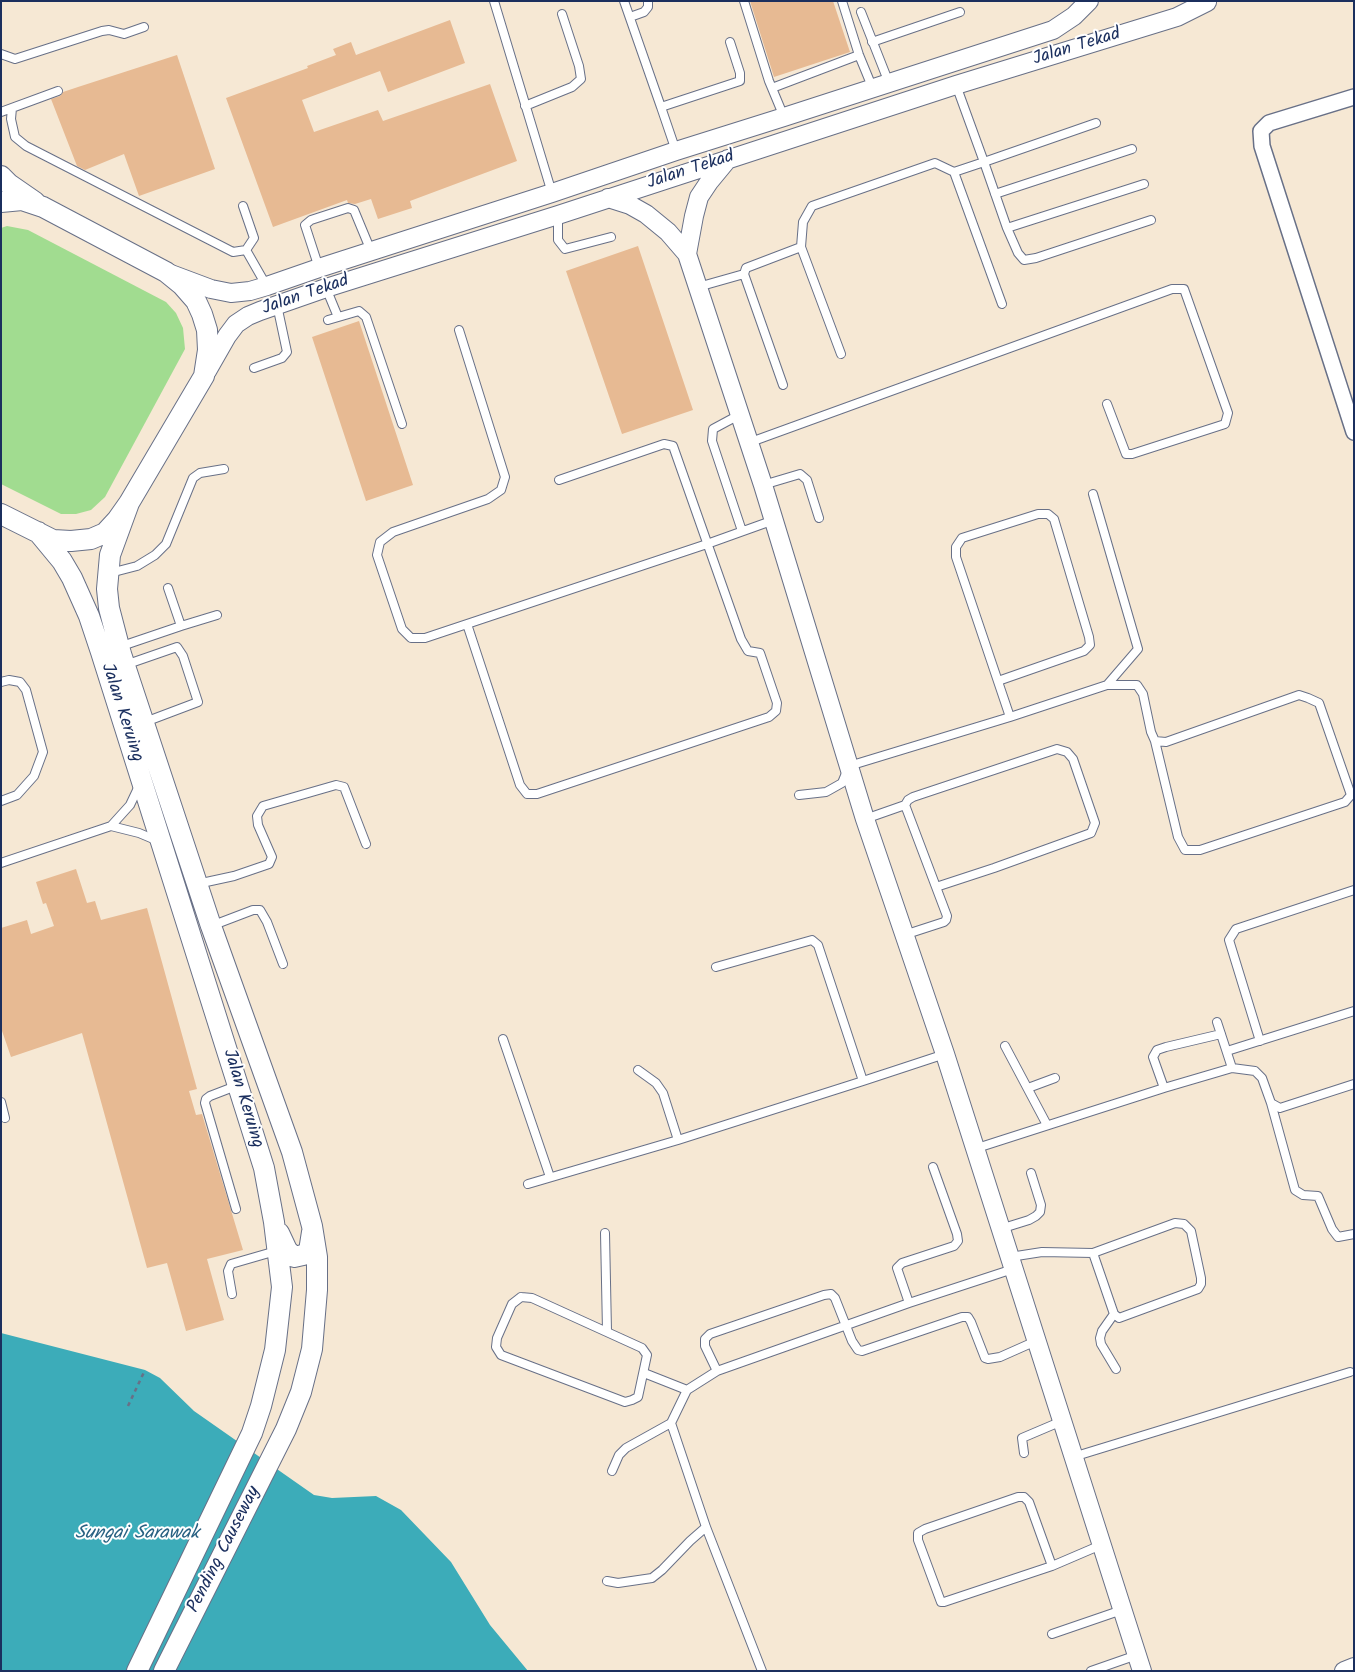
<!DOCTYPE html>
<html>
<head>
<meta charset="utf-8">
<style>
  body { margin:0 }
  #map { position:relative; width:1355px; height:1672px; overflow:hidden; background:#f6e8d4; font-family:Kalam,sans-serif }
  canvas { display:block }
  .frame { position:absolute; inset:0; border:2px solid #1b2f5e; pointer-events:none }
</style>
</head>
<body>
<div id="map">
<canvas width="1355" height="1672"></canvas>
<div class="frame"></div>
</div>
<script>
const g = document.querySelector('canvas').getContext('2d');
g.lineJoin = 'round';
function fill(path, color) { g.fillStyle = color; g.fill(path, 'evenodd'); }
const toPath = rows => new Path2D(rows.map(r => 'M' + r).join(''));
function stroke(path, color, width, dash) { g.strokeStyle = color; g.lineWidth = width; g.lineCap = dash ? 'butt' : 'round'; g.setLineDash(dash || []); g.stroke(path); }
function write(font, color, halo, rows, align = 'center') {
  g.font = font + ' Kalam,sans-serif'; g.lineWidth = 4; g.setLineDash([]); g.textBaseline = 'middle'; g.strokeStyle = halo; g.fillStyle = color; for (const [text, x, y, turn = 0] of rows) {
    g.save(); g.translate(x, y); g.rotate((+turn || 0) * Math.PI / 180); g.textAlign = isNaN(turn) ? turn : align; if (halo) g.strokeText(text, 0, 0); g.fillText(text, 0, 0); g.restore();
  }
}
fill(toPath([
  [7,226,28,230,166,302,176,313,183,328,185,349,105,497,91,510,76,514,61,514,1,484,1,228]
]), '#a1dc90');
fill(toPath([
  [1,1333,145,1370,160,1378,194,1411,314,1495,332,1498,376,1496,401,1510,451,1562,490,1625,528,1671,1,1671]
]), '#3cacb9');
fill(toPath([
  [750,1,833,1,850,52,774,77],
  [450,20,465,63,388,92,380,71,302,100,314,132,378,110,383,121,490,84,517,161,410,201,412,208,378,219,371,199,355,204,348,203,347,200,273,227,226,98,308,68,307,66,336,55,333,49,351,42,356,55],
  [177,55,215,169,139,196,124,154,85,170,77,166,51,99,60,96,63,92,78,87],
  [638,246,693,410,622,434,566,271],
  [359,321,413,485,366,501,312,337],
  [76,869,87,903,95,901,101,920,147,908,197,1089,189,1091,196,1115,202,1114,243,1250,207,1259,224,1320,186,1331,167,1263,147,1268,82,1033,11,1057,1,1028,1,928,27,920,31,934,54,926,46,903,43,904,36,882]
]), '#e7ba93');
const service = toPath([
  [494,1,552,193],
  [624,1,661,107,740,81,740,73,730,42],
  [744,1,769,81,784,117],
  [842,1,859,55,873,89],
  [861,12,889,83],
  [630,17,644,12,648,7,648,1],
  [872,42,960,12],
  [1,54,15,59,102,31,109,30,124,34,144,27],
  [772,88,859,55],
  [525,106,572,87,581,79,579,66,562,14],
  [661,107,676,151],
  [12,108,11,119,15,137,26,146,233,252,246,250,254,238,243,206],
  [1,112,58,91],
  [1096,123,984,162,1007,228,1018,253,1024,260,1036,258,1151,220],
  [954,172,1002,304],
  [995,194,1132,149],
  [558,215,558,240,565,249,611,237],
  [1007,228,1144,184],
  [246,250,266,285],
  [319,268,305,225,311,220,348,208,354,210,371,251],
  [698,287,744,274],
  [326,288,338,317],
  [328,320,359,311,366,317,402,424],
  [459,330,505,477,501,490,488,499,393,532,380,542,377,555,402,629,411,638,425,638,707,544,774,520],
  [841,354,801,247,803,222,812,206,935,163,954,172,984,162,956,85],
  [254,368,282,358,287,352,277,305],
  [783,385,744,274,746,268,801,247],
  [739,415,713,429,712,441,742,531],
  [748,443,1172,289,1184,289,1228,413,1225,424,1132,454,1126,454,1107,404],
  [763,485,800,474,807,480,819,518],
  [110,573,137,566,155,555,166,544,193,478,200,473,224,469],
  [467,624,520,785,527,794,537,794,769,717,776,711,777,703,760,653,748,651,741,639,673,446,664,444,559,480],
  [181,626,217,615],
  [119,647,181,626,168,588],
  [125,665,177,647,183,656,198,702,145,722],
  [998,681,1084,651,1090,645,1089,637,1054,519,1048,514,1038,514,962,538,956,547,956,557,1010,717],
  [1,682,9,680,20,682,26,690,43,752,34,776,17,795,1,801],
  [1107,685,1137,685,1143,694,1151,732,1155,741,1166,742,1299,695,1308,698,1319,703,1351,795,1345,802,1200,850,1185,850,1178,837,1155,741],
  [799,795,826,792,842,783,849,766,1010,717,1107,685,1138,649,1093,494],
  [905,805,908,800,913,797,1057,749,1067,752,1073,759,1095,823,1091,833,994,868,936,887],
  [865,819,905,805,947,916,946,920,944,922,904,935],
  [111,826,139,833,158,841],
  [1,863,111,826,130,805,139,786],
  [197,884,234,876,269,864,272,857,258,825,257,816,263,806,336,785,344,787,366,844],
  [211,926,253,910,260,910,267,922,283,964],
  [716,967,812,940,818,945,863,1081],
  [1217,1022,1232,1068],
  [503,1039,550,1177],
  [1260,1041,1229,940,1236,929,1354,890],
  [1005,1046,1047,1125],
  [1227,1051,1354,1011],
  [638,1070,656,1083,663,1093,678,1140],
  [1028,1088,1055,1078],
  [1164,1088,1153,1057,1157,1050,1166,1047,1221,1034],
  [1,1102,5,1118],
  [1271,1103,1295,1190,1303,1195,1318,1196,1332,1229,1338,1237,1354,1234],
  [974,1149,1164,1088,1232,1068,1255,1071,1262,1078,1271,1103,1280,1108,1354,1084],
  [528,1184,678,1140,863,1081,945,1054],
  [236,1209,205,1103,206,1099,210,1096,236,1086],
  [1000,1229,1029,1220,1036,1216,1040,1212,1041,1205,1031,1173],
  [605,1233,607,1331],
  [1010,1257,1042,1252,1093,1253,1175,1223,1184,1224,1191,1231,1201,1278,1201,1284,1198,1289,1119,1318,1114,1314,1093,1253],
  [232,1294,228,1271,231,1264,276,1251],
  [521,1297,532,1298,642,1348,647,1355,638,1397,632,1400,625,1402,501,1355,496,1347,497,1338,512,1304,521,1297],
  [909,1303,897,1268,902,1263,954,1246,958,1241,957,1234,933,1167],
  [1114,1314,1102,1331,1100,1338,1101,1344,1116,1369],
  [717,1371,705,1346,705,1339,710,1334,824,1295,831,1294,835,1298,852,1341,858,1350,862,1351,962,1317,968,1317,971,1322,985,1358,988,1359,1000,1357,1036,1341],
  [644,1373,687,1390],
  [1024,1453,1022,1438,1062,1421],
  [1073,1457,1350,1372],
  [612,1471,619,1455,626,1448,671,1423],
  [1052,1566,944,1602,941,1602,918,1540,918,1533,925,1529,1018,1497,1024,1497,1029,1502,1052,1566,1101,1545],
  [607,1581,618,1583,652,1578,662,1570,690,1541,706,1527],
  [1052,1634,1122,1610],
  [762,1671,706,1527,671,1423,687,1390,717,1371,909,1303,1013,1269],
  [1091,1671,1137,1655]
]);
const minor = toPath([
  [1354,97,1269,123,1261,131,1262,146,1354,432]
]);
const tertiary = toPath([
  [608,198,630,205,646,214,668,232,687,254,763,485,865,819,945,1054,1142,1671],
  [687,254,694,216,699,197,709,182,728,159],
  [171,274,211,289,231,293,250,291,267,286,319,268,552,193,676,151,784,117,1053,30,1074,16,1089,1],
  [207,371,227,336,236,324,248,316,260,311,326,288,558,215,956,85,1177,17,1207,2],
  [1344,1671,1354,1667]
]);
const secondary = toPath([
  [1,176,9,184,35,202],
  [1,202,22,200,43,207,166,272,182,285,196,301,202,314,207,330,208,350,204,376,129,503,117,520,105,533,91,539,71,541,53,540,1,514],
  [129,503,110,555,107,589,109,608,121,654,211,926,292,1152,312,1226,317,1257,317,1290,312,1349,301,1392,286,1429,164,1671],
  [38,532,62,561,72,578,89,616,101,652,264,1168,274,1222,282,1287,275,1350,261,1406,252,1433,137,1671],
  [279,1233,287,1250,294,1257,303,1255,309,1251,312,1232]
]);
stroke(service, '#687087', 10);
stroke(minor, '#687087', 18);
stroke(tertiary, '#687087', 20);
stroke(secondary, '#687087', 22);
stroke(toPath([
  [128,1406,145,1370]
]), '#687087', 2.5, [4, 4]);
stroke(service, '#fff', 8);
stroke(minor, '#fff', 15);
stroke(tertiary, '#fff', 18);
stroke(secondary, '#fff', 20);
write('18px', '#1b2f5e', '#fff', [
  ["Jalan Tekad",1077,48,-17],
  ["Jalan Tekad",691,171,-18],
  ["Jalan Tekad",306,296,-19],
  ["Jalan Keruing",121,713,72],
  ["Jalan Keruing",242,1099,73],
  ["Pending Causeway",225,1550,-63]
]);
write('italic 19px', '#286182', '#fff', [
  ["Sungai Sarawak",137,1535]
]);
</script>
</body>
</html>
